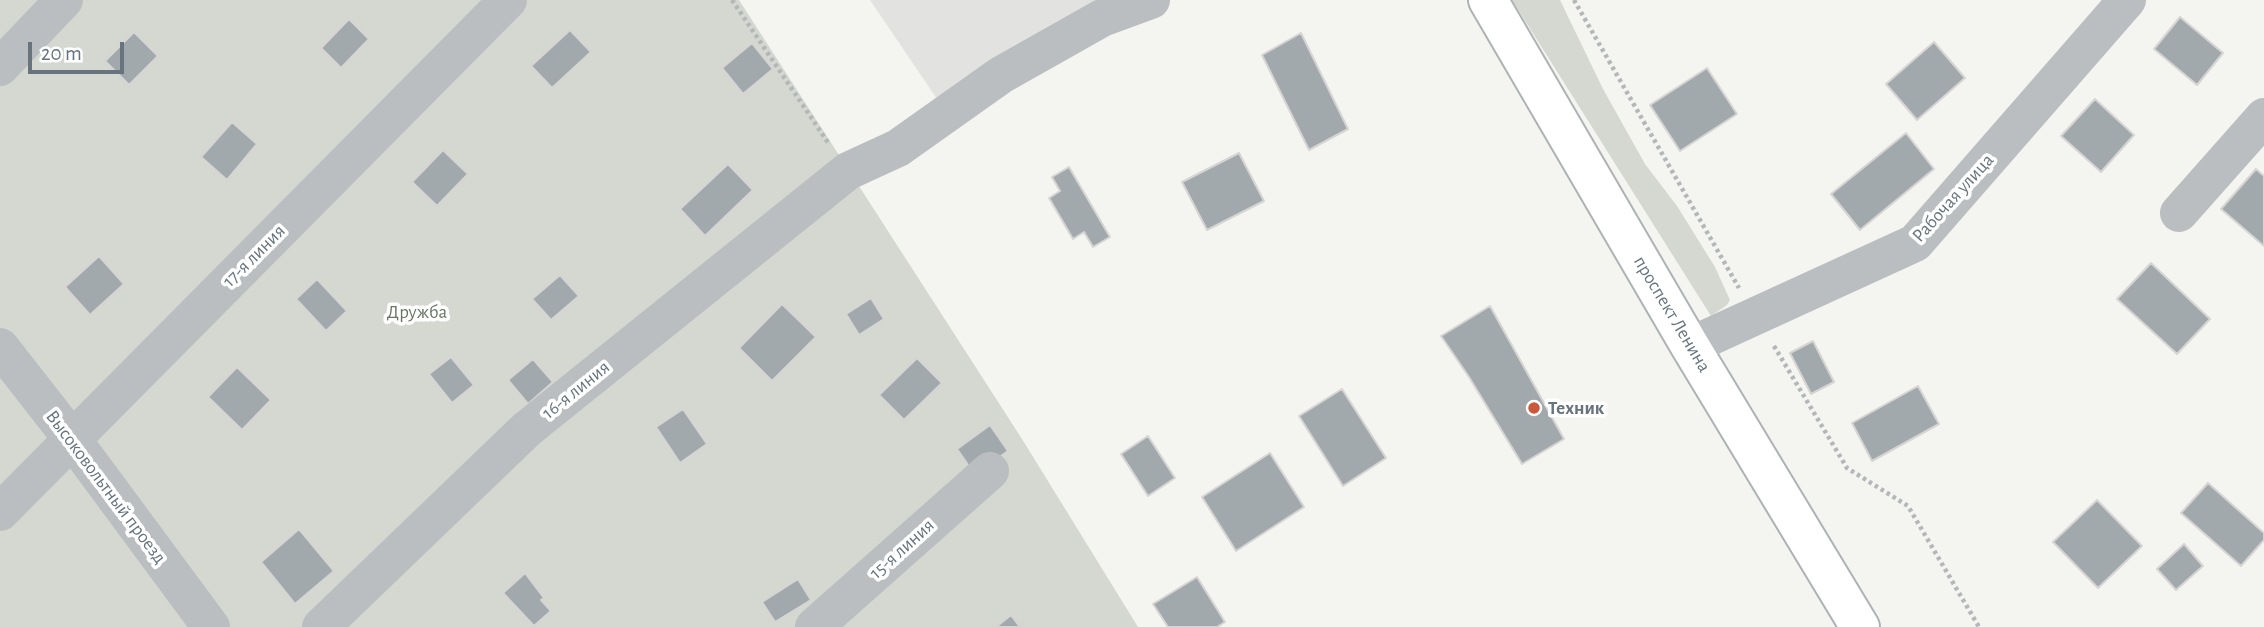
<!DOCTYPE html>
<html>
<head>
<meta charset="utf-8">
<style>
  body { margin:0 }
  #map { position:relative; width:2264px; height:627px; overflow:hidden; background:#f4f4f1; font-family:"Alegreya Sans",sans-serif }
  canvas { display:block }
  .scale { position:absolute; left:28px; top:42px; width:96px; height:32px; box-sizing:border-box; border:4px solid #67747e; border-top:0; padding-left:9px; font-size:21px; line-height:24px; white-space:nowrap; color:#67747e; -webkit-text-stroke:5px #fff; paint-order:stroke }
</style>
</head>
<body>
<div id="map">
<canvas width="2264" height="627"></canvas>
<div class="scale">20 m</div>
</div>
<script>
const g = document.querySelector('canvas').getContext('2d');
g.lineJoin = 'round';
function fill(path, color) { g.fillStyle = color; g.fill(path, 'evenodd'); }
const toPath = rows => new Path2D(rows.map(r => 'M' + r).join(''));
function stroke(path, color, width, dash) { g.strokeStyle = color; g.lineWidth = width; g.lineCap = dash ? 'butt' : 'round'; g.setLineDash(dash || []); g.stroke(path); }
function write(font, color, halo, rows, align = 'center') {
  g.font = font + ' "Alegreya Sans",sans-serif'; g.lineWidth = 7; g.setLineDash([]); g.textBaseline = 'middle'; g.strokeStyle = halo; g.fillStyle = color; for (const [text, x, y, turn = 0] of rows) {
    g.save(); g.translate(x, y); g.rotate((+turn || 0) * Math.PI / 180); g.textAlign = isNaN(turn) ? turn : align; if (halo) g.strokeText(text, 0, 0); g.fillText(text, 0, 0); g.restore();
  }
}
fill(toPath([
  [870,0,1114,0,937,99]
]), '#e2e3e1');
fill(toPath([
  [0,0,739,0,1022,439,1138,627,0,627],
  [1512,0,1560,0,1603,89,1645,164,1677,206,1715,267,1730,300,1727,305,1711,316]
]), '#d4d8d1');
const building = toPath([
  [2180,17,2223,53,2197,85,2154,49,2180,17],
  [349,19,369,39,341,68,321,48,349,19],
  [570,30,591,52,552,88,531,66,570,30],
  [134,32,158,56,129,85,105,61,134,32],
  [1301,33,1348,129,1309,150,1262,55,1301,33],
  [1934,42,1965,78,1917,120,1886,84,1934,42],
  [752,43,773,69,743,94,722,68,752,43],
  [1707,68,1737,114,1680,151,1650,105,1707,68],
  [2095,99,2134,135,2101,172,2061,136,2095,99],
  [232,122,257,144,227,180,201,157,232,122],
  [1906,133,1934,169,1860,230,1831,194,1906,133],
  [443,150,468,174,437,206,412,182,443,150],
  [1239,153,1264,201,1207,230,1182,182,1239,153],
  [728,164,753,190,705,236,680,209,728,164],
  [1069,167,1110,237,1093,247,1084,232,1073,239,1049,198,1060,191,1052,177,1069,167],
  [2256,169,2264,176,2264,246,2221,209,2256,169],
  [99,256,124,284,90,315,65,287,99,256],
  [2151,263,2210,319,2177,354,2117,299,2151,263],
  [560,275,579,296,551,320,532,299,560,275],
  [317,279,347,311,326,331,296,299,317,279],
  [871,298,884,319,859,335,846,314,871,298],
  [782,304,816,337,772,381,739,348,782,304],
  [1490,306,1564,439,1522,464,1469,377,1441,336,1490,306],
  [1813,341,1834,382,1811,394,1790,353,1813,341],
  [451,357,474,385,452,403,429,374,451,357],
  [917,358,942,383,904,420,879,395,917,358],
  [533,359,553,382,528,404,508,380,533,359],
  [237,367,271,400,242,430,208,397,237,367],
  [1918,386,1939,424,1872,461,1852,423,1918,386],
  [1342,389,1386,458,1343,486,1299,416,1342,389],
  [683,409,707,444,680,463,656,427,683,409],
  [990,425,1008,451,975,475,957,449,990,425],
  [1148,436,1175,478,1148,496,1121,454,1148,436],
  [1270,453,1304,507,1236,551,1202,497,1270,453],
  [2208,483,2264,533,2264,540,2241,566,2181,513,2208,483],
  [2097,500,2142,546,2098,588,2053,542,2097,500],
  [299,529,334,571,295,604,261,562,299,529],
  [2184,544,2203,566,2176,590,2157,569,2184,544],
  [525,573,544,598,541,600,551,611,534,626,503,593,525,573],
  [1197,577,1225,622,1217,627,1168,627,1153,604,1197,577],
  [798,579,811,600,775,622,762,602,798,579],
  [1011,615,1020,627,996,627,1011,615]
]);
fill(building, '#a2a9ad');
stroke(building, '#d6d5d4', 2);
const major = toPath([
  [1488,0,1690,346,1860,627]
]);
stroke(major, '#aeb2b5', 42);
stroke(toPath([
  [732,0,829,144],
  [1574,0,1739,288],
  [1774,346,1847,468,1908,506,1979,627]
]), '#b4b7b9', 4.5, [3.5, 3.5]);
stroke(toPath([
  [0,67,64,0],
  [2179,213,2264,117],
  [1690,346,1915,243,2127,0],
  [0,347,72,439,211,627],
  [0,512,508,0],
  [321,627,527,429,848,171,898,148,1001,75,1102,18,1151,0],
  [814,627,990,471]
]), '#babec0', 38);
stroke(major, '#fff', 38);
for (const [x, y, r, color] of [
  [1534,408,7,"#cb583a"]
]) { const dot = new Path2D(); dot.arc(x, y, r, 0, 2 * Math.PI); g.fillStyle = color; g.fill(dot); stroke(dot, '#fff', 2.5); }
write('19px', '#67747e', '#fff', [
  ["Рабочая улица",1953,198,-48],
  ["17-я линия",254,256,-45],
  ["проспект Ленина",1672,314,59],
  ["16-я линия",576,390,-39],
  ["Высоковольтный проезд",106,487,53],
  ["15-я линия",902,549,-42]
]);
write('19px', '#697665', '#fff', [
  ["Дружба",417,312]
]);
write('bold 19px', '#67747e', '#fff', [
  ["Техник",1548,408]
], 'left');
</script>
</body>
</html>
